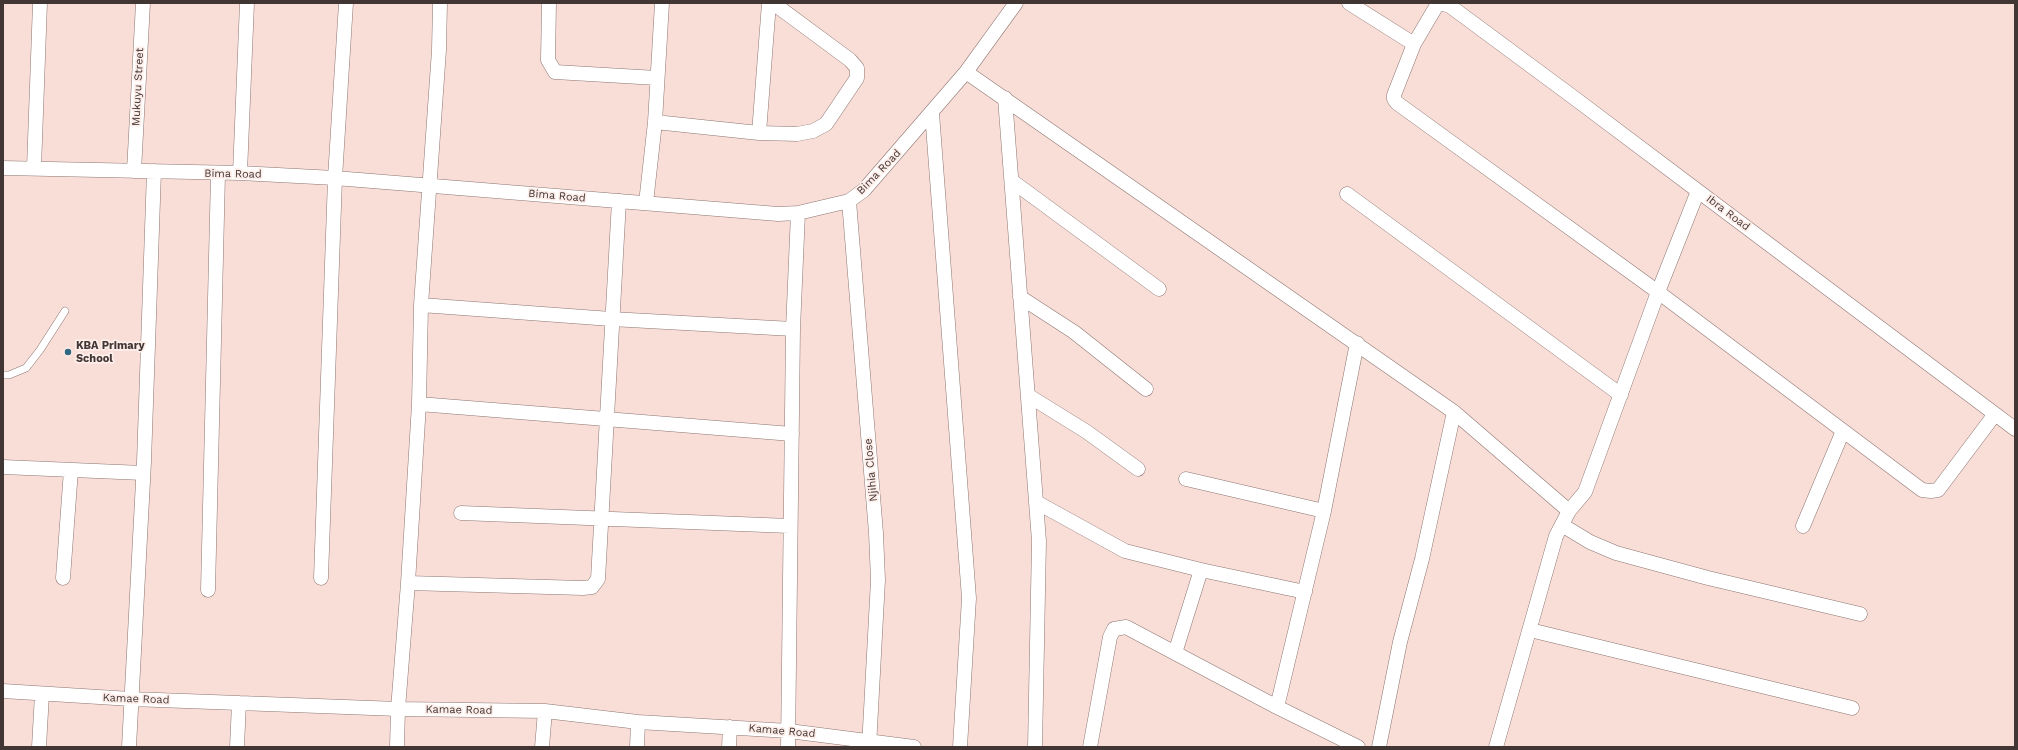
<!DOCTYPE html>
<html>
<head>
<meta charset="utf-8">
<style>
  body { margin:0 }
  #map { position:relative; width:2018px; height:750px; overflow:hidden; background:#f9ded8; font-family:"Work Sans",sans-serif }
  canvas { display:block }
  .frame { position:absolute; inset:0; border:4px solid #413634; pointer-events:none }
</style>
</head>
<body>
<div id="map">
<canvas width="2018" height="750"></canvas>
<div class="frame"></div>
</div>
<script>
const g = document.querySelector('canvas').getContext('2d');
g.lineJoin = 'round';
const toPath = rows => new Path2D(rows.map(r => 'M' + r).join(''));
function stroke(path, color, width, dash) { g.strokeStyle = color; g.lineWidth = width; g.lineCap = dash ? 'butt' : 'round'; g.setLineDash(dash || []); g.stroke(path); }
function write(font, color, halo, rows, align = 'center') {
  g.font = font + ' "Work Sans",sans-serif'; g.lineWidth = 3.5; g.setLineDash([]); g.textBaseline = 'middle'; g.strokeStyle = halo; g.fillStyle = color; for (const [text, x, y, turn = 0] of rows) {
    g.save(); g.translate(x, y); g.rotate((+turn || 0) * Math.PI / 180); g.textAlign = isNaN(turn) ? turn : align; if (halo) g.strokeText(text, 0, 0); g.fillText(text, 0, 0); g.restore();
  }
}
const service = toPath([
  [3,375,9,375,26,368,40,350,65,311]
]);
const minor = toPath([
  [549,3,548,60,555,72,657,78],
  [1349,3,1414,44],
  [966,72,1454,412,1569,511],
  [1005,98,1039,541,1035,747],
  [932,113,969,598,960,747],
  [655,122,759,133,797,134,813,131,826,124,857,78,857,68,850,60,773,3],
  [759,133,769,3],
  [3,168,240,173,335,178,778,214,798,213,849,201,864,190,966,72,1016,3],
  [34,168,40,3],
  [134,171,143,3],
  [240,173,247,3],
  [1012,181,1159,289],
  [1347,194,1621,395],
  [849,201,876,533,878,580,869,747],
  [646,203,655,122,662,3],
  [1020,297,1074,332,1146,389],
  [421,305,611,319,793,329],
  [1029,396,1087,432,1138,469],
  [419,404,792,434],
  [1995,414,1938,490,1931,491,1922,490,1658,292,1397,103,1394,99,1394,95,1414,44,1437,5,1444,4,1450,6,1573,97,1698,191,1995,414,2015,429],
  [3,467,143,473],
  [1186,479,1324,511],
  [1036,502,1125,551,1201,570,1305,592],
  [461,513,790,526],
  [1562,525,1590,542,1616,553,1708,578,1860,614],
  [1803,526,1843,431],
  [63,578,71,470],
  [321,578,335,178,346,3],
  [408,583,583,588,592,587,598,579,619,201],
  [208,590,218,174],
  [1530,630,1852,708],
  [1175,653,1201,570],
  [3,691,131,699,239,703,398,709,545,711,638,722,789,731,914,747],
  [1277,707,1324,511,1357,343],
  [39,747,42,694],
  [129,747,144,462,154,171],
  [237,747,239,703],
  [397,747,398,709,408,583,419,404,421,305,439,50,440,3],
  [542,747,545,711],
  [637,747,638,722],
  [729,747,730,727],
  [788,747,793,329,798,213],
  [1090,747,1110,637,1114,629,1126,627,1277,707,1358,747],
  [1379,747,1400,642,1422,559,1454,412],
  [1496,747,1556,536,1569,511,1585,492,1658,292,1698,191]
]);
stroke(service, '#8c7570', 8);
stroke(minor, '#8c7570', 15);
stroke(service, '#fff', 7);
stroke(minor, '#fff', 14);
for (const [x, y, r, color] of [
  [68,352,4,"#336683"]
]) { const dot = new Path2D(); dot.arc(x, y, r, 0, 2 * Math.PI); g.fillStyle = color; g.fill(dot); stroke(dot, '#feeeea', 1.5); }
write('11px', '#413634', '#feeeea', [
  ["Mukuyu Street",138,87,-87],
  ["Bima Road",879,172,-46],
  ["Bima Road",233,174,1],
  ["Bima Road",557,196,5],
  ["Ibra Road",1728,213,37],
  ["Njihia Close",871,470,-95],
  ["Kamae Road",136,699,2],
  ["Kamae Road",459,710,1],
  ["Kamae Road",782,731,5]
]);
write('bold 11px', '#413634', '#feeeea', [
  ["KBA Primary",76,346],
  ["School",76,359]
], 'left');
</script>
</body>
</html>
